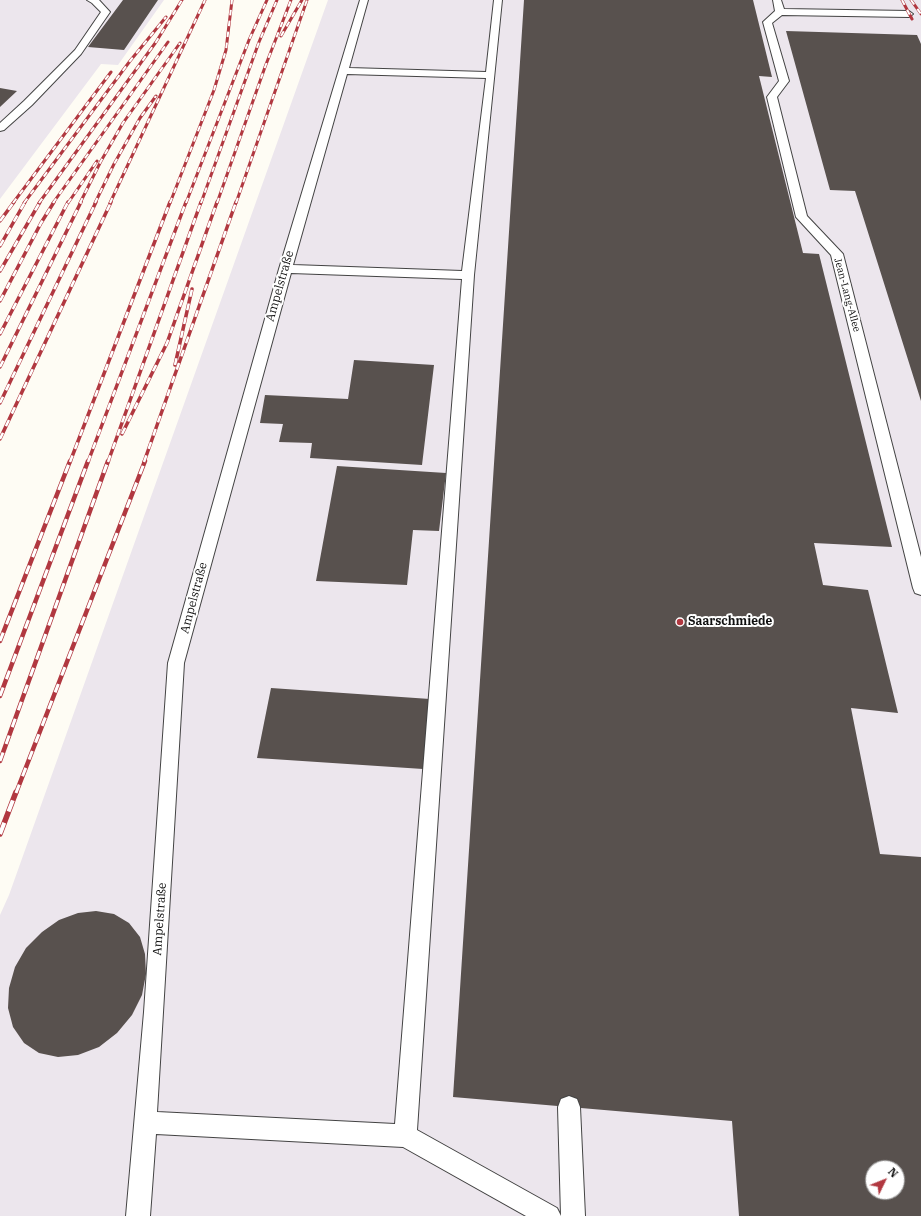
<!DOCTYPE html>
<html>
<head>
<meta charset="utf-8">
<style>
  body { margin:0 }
  #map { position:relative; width:921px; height:1216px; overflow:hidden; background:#fefcf4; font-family:"IBM Plex Serif",serif }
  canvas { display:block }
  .north { position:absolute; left:865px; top:1160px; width:40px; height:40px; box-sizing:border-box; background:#fff; border:1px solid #9f9f9f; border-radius:50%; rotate:47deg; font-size:11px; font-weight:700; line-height:16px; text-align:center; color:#101010 }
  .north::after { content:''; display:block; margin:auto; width:14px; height:18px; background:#b13840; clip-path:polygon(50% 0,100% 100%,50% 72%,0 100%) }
</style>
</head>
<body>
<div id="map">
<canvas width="921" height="1216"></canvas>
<div class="north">N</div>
</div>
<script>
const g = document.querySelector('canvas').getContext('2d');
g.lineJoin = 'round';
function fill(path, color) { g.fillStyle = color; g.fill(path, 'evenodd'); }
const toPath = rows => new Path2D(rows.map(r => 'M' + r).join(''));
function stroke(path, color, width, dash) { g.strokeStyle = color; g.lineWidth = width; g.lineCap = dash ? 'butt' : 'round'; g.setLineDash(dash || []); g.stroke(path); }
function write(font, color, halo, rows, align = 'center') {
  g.font = font + ' "IBM Plex Serif",serif'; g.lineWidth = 4; g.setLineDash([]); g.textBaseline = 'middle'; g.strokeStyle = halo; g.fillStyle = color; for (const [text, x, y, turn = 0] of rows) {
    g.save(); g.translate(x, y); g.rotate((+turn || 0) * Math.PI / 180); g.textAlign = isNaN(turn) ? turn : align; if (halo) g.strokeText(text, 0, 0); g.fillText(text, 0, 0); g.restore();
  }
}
fill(toPath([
  [0,0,164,0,118,65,101,64,0,199],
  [328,0,921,0,921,1216,0,1216,0,915,9,895],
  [873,1168,897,1168,897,1192,873,1192]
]), '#ece6ed');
fill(toPath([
  [123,0,158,0,124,50,88,47],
  [524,0,753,0,772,77,759,76,803,253,819,254,892,547,814,543,823,585,868,590,898,713,851,708,880,854,921,857,921,1216,739,1216,732,1121,453,1097],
  [873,1168,897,1168,897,1192,873,1192],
  [786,31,917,35,921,44,921,401,855,191,830,190],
  [0,88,17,91,0,107],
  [354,360,434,365,422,465,310,458,312,443,279,442,283,424,260,423,265,395,348,399],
  [337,466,446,473,439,531,413,530,407,585,316,581],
  [271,688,430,699,423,769,257,758],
  [96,911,114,914,129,923,140,937,145,954,146,974,142,995,132,1015,117,1033,99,1047,78,1055,58,1057,39,1053,24,1043,13,1027,8,1008,9,988,15,967,26,948,42,932,59,920,78,913]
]), '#58514e');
const service = toPath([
  [87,0,99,0,110,12,81,54,32,105,4,130,0,131,0,123,24,101,75,50,101,12,92,3,87,0],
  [360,0,368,0,349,68,486,72,494,0,502,0,474,275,417,1130,557,1208,561,1216,526,1216,403,1147,156,1134,150,1216,126,1216,144,1012,168,663,279,269,360,0],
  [347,74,486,78,462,271,293,265,347,74],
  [291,273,462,279,395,1124,157,1112,184,663,291,273],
  [773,0,781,0,784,9,909,11,913,14,909,17,782,15,772,23,789,81,777,97,807,216,843,254,921,557,921,595,915,593,913,588,831,255,796,217,767,97,779,81,763,22,775,11,773,0],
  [569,1096,577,1099,580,1107,585,1216,561,1216,558,1107,561,1099,569,1096]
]);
stroke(service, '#434343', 2);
fill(service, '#fff');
const railFar3 = toPath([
  [902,0,912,19],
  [911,0,921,14],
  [281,36,302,0],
  [13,203,111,72],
  [24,203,130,61,166,17],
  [39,203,156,42,182,0],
  [53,203,168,42],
  [68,203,97,161],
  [80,203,101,161,123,123,180,43],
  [95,203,114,164,140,118,156,96],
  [110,203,205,0],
  [170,203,214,90,226,50,232,0],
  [186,203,249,40,267,0],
  [201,203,259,42,277,0],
  [217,203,265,67,291,0],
  [236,203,307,0]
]);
const railFar2 = toPath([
  [0,221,14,202],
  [0,246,25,202],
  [0,271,40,202],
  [0,301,41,223,54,202],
  [0,334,68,202],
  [175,365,192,289],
  [0,367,81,202],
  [0,403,96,202],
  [122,434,167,343,217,202],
  [0,439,111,202],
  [70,462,170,202],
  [88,462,186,202],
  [108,462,201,202],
  [144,462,236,202]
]);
const railFar1 = toPath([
  [0,641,70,461],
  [0,696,88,461],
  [0,761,108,461],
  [16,793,145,461]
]);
const rail = toPath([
  [0,834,16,792]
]);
stroke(railFar3, '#b13840', 3);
stroke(railFar2, '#b13840', 3.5);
stroke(railFar1, '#b13840', 4.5);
stroke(rail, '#b13840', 5.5);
stroke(railFar3, '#fff', 2, [5.5]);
stroke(railFar2, '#fff', 2.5, [7]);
stroke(railFar1, '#fff', 3, [9]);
stroke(rail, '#fff', 4, [12]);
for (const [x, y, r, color] of [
  [680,622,4,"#b13840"]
]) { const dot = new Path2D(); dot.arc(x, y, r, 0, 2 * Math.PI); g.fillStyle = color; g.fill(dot); stroke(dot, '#fff', 1.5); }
write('10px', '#101010', '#fff', [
  ["Jean-Lang-Allee",847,295,75]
]);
write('12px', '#101010', '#fff', [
  ["Ampelstraße",280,286,-74],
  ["Ampelstraße",194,598,-75],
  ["Ampelstraße",160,919,-86]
]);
write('bold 12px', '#101010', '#fff', [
  ["Saarschmiede",688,622]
], 'left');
</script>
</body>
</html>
